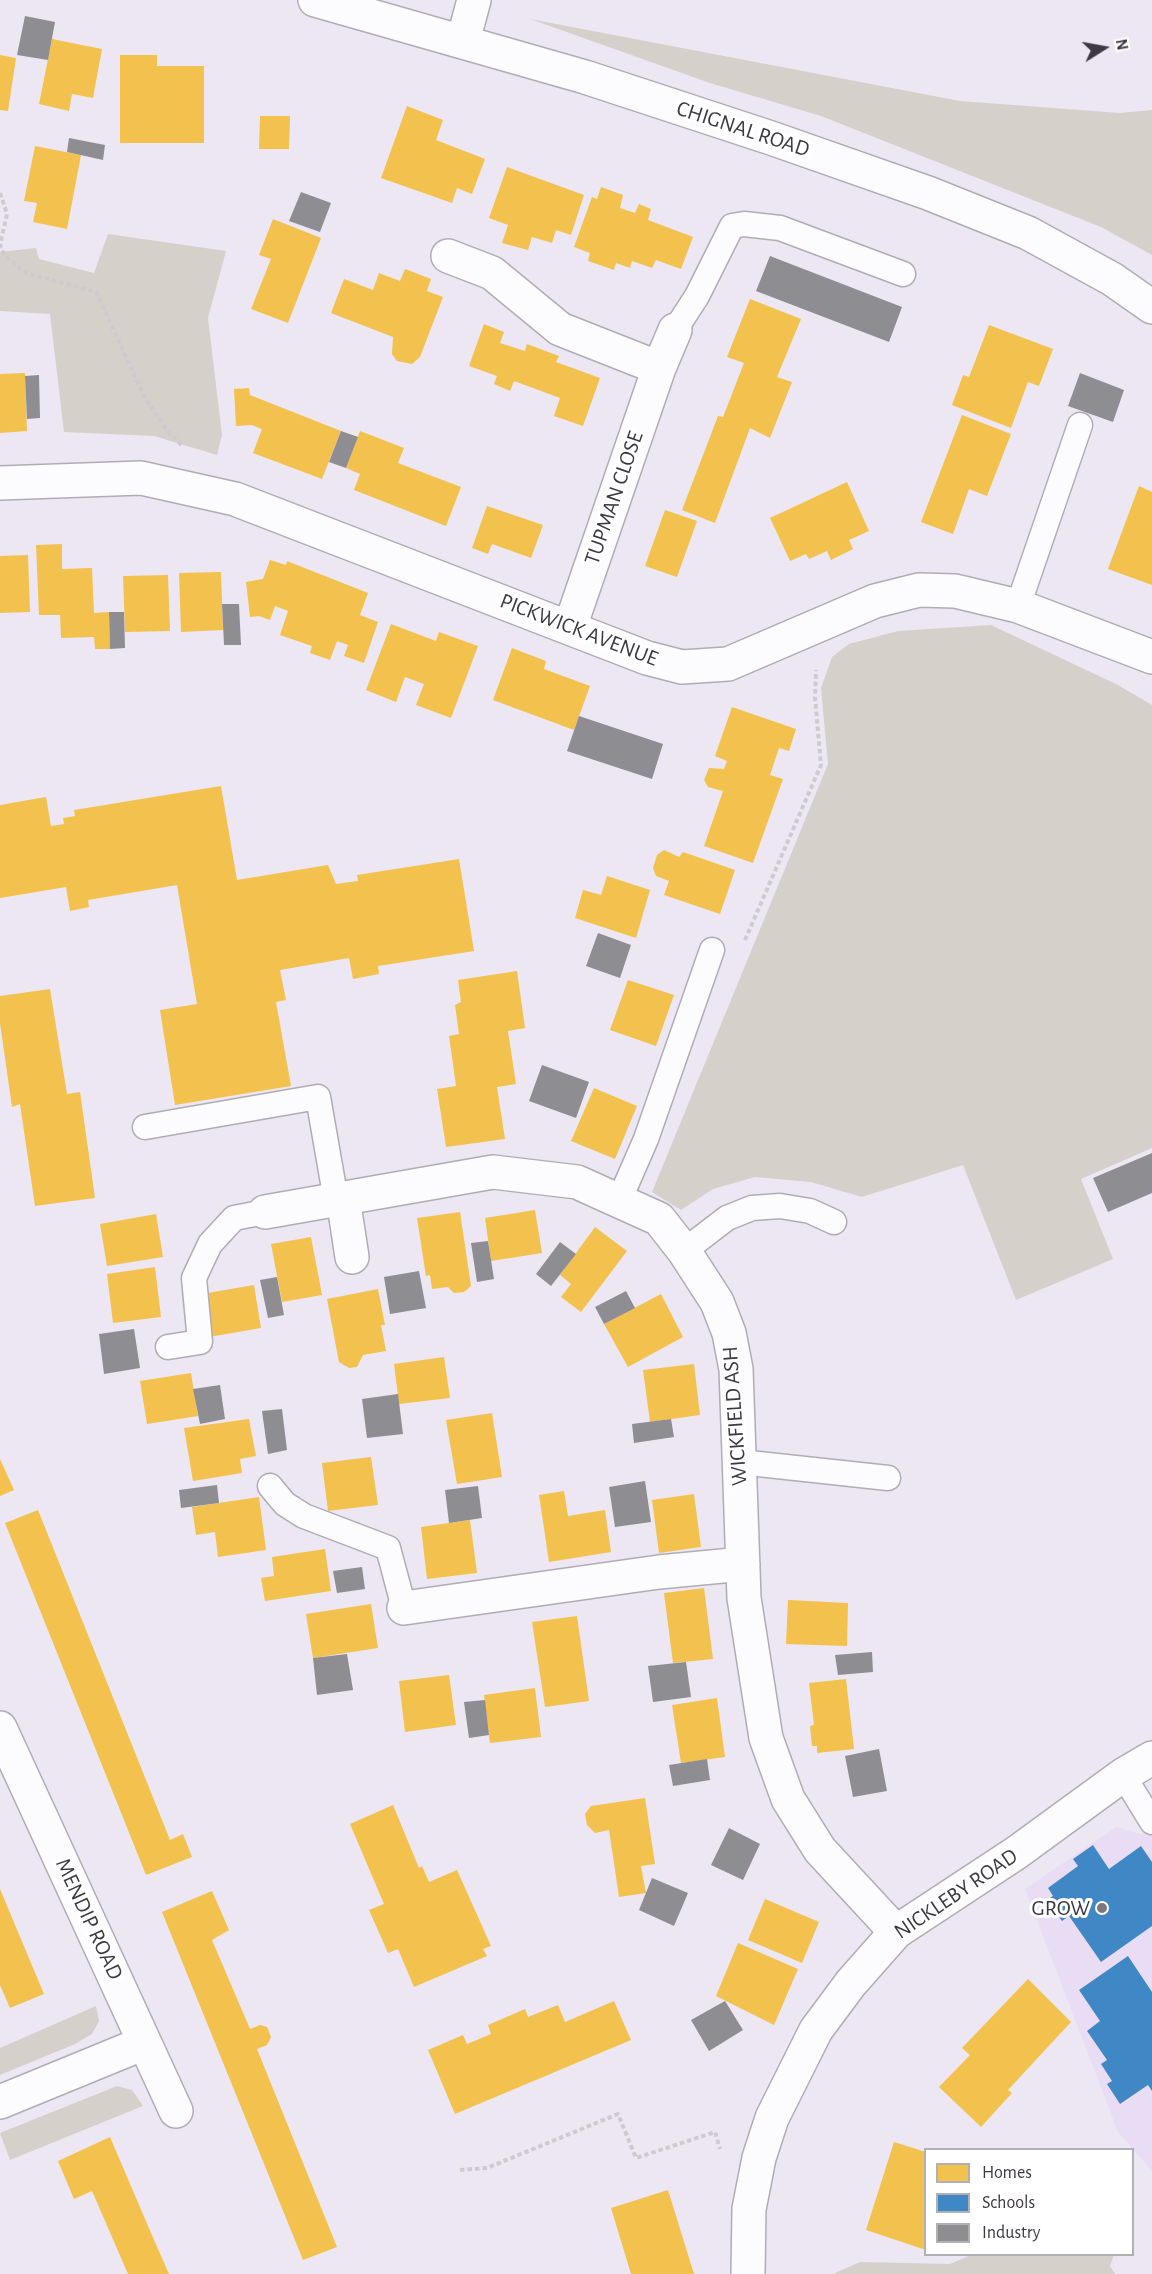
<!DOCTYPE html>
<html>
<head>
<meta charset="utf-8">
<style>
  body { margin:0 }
  #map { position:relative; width:1152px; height:2274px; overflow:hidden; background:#ede7f4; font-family:"Alegreya Sans",sans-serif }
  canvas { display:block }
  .legend { position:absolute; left:924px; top:2148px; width:210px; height:108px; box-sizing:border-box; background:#fff; border:2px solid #b1b0b4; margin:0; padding:8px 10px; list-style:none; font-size:18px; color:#3d3943 }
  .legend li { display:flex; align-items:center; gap:12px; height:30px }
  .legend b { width:30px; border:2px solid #b1b0b4 }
  .north { position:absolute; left:1074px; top:18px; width:60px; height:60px; -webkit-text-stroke:4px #fff; paint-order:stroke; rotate:79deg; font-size:16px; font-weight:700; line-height:24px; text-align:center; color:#3d3943 }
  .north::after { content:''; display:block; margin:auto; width:21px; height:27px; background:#3d3943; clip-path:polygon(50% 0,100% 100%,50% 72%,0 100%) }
</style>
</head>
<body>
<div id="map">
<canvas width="1152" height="2274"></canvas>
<ul class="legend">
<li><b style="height:16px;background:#f2c14e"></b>Homes</li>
<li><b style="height:16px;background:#3f88c5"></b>Schools</li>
<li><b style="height:16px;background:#8d8d92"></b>Industry</li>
</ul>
<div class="north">N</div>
</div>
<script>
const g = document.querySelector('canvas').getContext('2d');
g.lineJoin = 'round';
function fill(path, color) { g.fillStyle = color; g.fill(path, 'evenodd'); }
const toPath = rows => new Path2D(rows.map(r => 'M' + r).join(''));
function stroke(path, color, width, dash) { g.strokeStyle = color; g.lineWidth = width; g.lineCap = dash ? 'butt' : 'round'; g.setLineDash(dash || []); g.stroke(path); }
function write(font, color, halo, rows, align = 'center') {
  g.font = font + ' "Alegreya Sans",sans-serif'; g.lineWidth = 6; g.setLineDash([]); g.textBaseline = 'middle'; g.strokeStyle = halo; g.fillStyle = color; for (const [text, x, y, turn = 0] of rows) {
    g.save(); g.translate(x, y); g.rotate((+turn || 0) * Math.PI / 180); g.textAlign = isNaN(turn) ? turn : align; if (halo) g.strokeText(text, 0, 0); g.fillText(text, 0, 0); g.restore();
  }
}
fill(toPath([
  [1116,1827,1141,1834,1152,1828,1152,2171,1118,2132,1025,1889]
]), '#e8ddf4');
fill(toPath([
  [530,19,960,101,1120,113,1152,110,1152,255,1101,227,821,116,710,83],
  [108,234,226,251,208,318,222,435,217,455,154,436,64,432,50,314,0,311,0,252,36,248,39,259,94,273],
  [991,625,1118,685,1152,705,1152,1148,1081,1179,1113,1259,1016,1300,963,1165,862,1197,811,1182,755,1177,713,1189,681,1210,652,1192,828,764,821,688,832,657,849,644,898,631],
  [96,2006,99,2021,92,2034,75,2044,0,2075,0,2048],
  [117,2086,132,2090,143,2106,10,2160,0,2133],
  [971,2255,1114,2255,1110,2266,1115,2274,833,2274,860,2262,950,2264]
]), '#d5d0ca');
fill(toPath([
  [52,39,102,49,93,98,72,94,69,111,39,104],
  [0,55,16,58,8,111,0,110],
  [120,55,157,55,157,66,204,66,204,143,120,143],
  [407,106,443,120,436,140,485,159,472,194,457,188,452,203,381,178],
  [260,116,290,116,289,149,259,149],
  [35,146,81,155,67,229,33,222,37,203,24,201],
  [507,167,584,195,571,235,556,230,552,243,532,237,528,250,502,243,508,225,489,218],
  [601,187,623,195,620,208,635,213,639,204,651,209,648,220,693,237,681,269,656,260,652,268,632,261,630,268,616,263,614,270,588,261,590,253,574,247,592,197,597,199],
  [273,219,321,238,288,323,251,309,271,259,259,255],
  [405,269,431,279,427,291,443,297,420,357,412,364,397,361,392,354,393,337,331,313,344,279,373,290,379,273,400,281],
  [750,299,801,319,777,377,792,382,770,438,750,428,715,523,682,510,718,416,723,417,744,363,727,357],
  [484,324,504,332,500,343,525,351,527,344,559,356,556,362,600,378,583,426,554,416,560,398,514,381,510,391,494,384,497,376,469,366],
  [989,325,1053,349,1039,386,1028,382,1011,428,952,405,963,375,969,377],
  [25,373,27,431,0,433,0,374],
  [249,388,250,395,341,431,322,479,253,453,262,429,252,425,236,426,234,389],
  [962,415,1011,434,987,496,969,489,953,534,921,522],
  [360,431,404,448,398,463,461,487,446,526,354,490,360,474,346,468],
  [847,482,869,531,849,540,853,549,831,560,827,551,809,559,806,554,790,561,770,518],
  [1139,486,1152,492,1152,585,1108,569],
  [487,506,543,525,531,558,492,544,488,554,472,548],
  [665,510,697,521,677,577,645,566],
  [62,544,62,569,92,568,94,613,109,612,110,649,95,649,94,637,61,638,60,615,39,615,36,545],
  [28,555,30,612,0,613,0,556],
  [270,560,286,565,287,561,368,593,360,615,378,622,364,663,344,656,348,645,337,641,330,660,310,653,312,646,280,635,288,611,275,606,270,620,259,616,250,617,246,582,263,579],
  [221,572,223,630,181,632,179,573],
  [168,575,170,631,125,632,123,576],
  [391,624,436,641,439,632,478,646,451,718,416,705,424,684,405,677,396,702,366,690],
  [512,648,546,661,544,669,590,686,574,730,493,700],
  [732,707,796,729,789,751,779,748,770,775,783,779,753,863,704,846,723,791,708,787,704,780,709,768,724,769,727,761,715,756],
  [221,786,237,880,328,865,336,884,358,881,357,875,459,859,474,951,378,966,379,974,353,979,349,958,280,970,286,1000,276,1002,291,1086,175,1105,160,1010,197,1004,177,885,88,900,89,907,70,911,66,887,0,898,0,805,46,797,51,826,64,824,63,818,75,816,74,810],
  [664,850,679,857,683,852,735,870,720,914,664,895,669,881,656,876,653,868,657,855],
  [607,876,650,890,636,938,575,918,583,890,601,895],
  [517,971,525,1028,508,1031,516,1084,497,1087,505,1139,446,1147,437,1089,456,1086,449,1036,459,1034,455,1005,461,1002,458,980],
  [628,980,674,995,656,1046,610,1030],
  [50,989,67,1094,80,1092,95,1198,35,1206,20,1104,12,1107,0,1023,0,996],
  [594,1088,637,1106,615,1159,571,1141],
  [535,1210,542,1253,491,1261,485,1218],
  [460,1212,471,1286,464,1292,454,1293,448,1287,432,1289,430,1275,426,1276,417,1218],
  [156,1214,163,1257,107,1266,100,1224],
  [595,1227,627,1251,581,1312,561,1297,571,1284,560,1275],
  [311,1237,322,1295,282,1302,271,1244],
  [155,1267,161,1317,113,1323,107,1274],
  [254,1285,261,1328,209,1337,202,1294],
  [378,1289,385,1325,381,1325,386,1351,363,1355,357,1367,349,1368,339,1362,327,1299],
  [661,1294,683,1337,628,1367,604,1324],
  [444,1357,450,1398,399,1404,394,1364],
  [694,1364,700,1415,650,1422,643,1370],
  [191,1373,198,1416,147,1424,140,1381],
  [492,1413,502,1477,457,1484,446,1420],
  [249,1419,256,1456,240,1459,242,1473,193,1481,184,1428],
  [371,1457,378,1505,328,1511,322,1463],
  [0,1459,14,1490,0,1496],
  [564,1491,568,1516,605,1510,611,1552,549,1562,539,1495],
  [694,1494,701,1547,659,1553,652,1500],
  [259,1497,266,1550,218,1557,215,1532,196,1535,192,1507],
  [38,1510,170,1840,183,1834,192,1857,146,1875,5,1523],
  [470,1520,477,1573,427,1579,421,1527],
  [325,1549,331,1591,265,1601,261,1578,274,1576,272,1557],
  [704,1588,713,1659,673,1663,664,1593],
  [788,1600,848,1603,847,1646,786,1644],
  [371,1604,378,1648,313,1658,306,1614],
  [577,1616,589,1701,545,1707,532,1622],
  [449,1675,456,1725,405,1732,399,1681],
  [846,1679,854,1749,817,1753,817,1746,812,1746,810,1726,814,1725,809,1683],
  [535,1688,541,1737,490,1743,484,1695],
  [717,1698,725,1757,681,1763,672,1705],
  [645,1798,655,1864,641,1866,646,1893,619,1897,609,1830,595,1833,587,1825,585,1814,591,1806],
  [393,1805,419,1868,422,1866,429,1882,457,1870,491,1946,483,1949,487,1956,414,1987,398,1949,388,1953,369,1910,384,1904,350,1824],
  [0,1889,44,1994,10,2008,0,1985],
  [212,1891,229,1930,212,1940,250,2029,260,2025,267,2027,271,2037,267,2045,257,2049,337,2247,303,2260,162,1912],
  [765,1899,819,1922,802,1963,748,1940],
  [738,1943,798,1969,774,2025,716,1996],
  [1028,1979,1071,2022,1008,2090,1012,2093,981,2127,939,2087,970,2055,962,2048],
  [614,2001,631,2040,455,2114,428,2050,463,2035,467,2044,491,2034,488,2025,525,2009,528,2017,558,2005,565,2022],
  [110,2137,148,2226,169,2274,128,2274,92,2191,74,2199,58,2161],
  [894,2142,926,2152,926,2250,866,2230],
  [668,2190,694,2274,631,2274,611,2208]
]), '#f2c14e');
fill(toPath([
  [1093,1845,1109,1869,1141,1846,1152,1862,1152,1926,1101,1962,1069,1916,1062,1921,1047,1900,1053,1896,1048,1888,1078,1866,1073,1859],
  [1128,1956,1152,1992,1152,2091,1148,2085,1120,2104,1107,2084,1112,2081,1101,2064,1107,2060,1087,2031,1100,2021,1079,1990]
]), '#3f88c5');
fill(toPath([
  [25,16,55,22,48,60,17,55],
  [69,138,105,145,103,160,67,152],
  [301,192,331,203,320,232,289,221],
  [770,256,902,307,889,342,756,291],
  [1080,373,1124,390,1113,422,1068,406],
  [39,375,40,418,27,419,25,376],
  [341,431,358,437,346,468,329,462],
  [222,604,239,604,241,645,224,645],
  [109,612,124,612,125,648,110,649],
  [579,716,663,744,652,779,567,751],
  [598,933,631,945,620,978,586,966],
  [542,1065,589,1082,576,1118,529,1101],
  [1152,1153,1152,1193,1108,1212,1093,1178],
  [488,1241,494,1279,477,1282,471,1243],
  [560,1242,576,1254,551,1286,536,1274],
  [419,1271,426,1308,390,1314,384,1277],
  [277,1277,284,1315,268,1318,260,1280],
  [626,1291,635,1308,604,1324,595,1307],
  [134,1329,140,1368,104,1374,99,1334],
  [220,1385,225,1419,200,1424,193,1389],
  [398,1394,403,1434,367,1438,362,1399],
  [282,1409,287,1450,268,1454,262,1411],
  [671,1419,674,1437,634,1443,632,1424],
  [645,1481,651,1522,615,1527,609,1487],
  [217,1485,219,1503,181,1508,179,1490],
  [478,1486,482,1518,449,1523,445,1490],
  [362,1567,365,1589,337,1593,333,1571],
  [872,1652,873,1672,838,1675,835,1655],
  [347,1654,353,1690,317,1695,313,1658],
  [686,1662,691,1697,653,1702,648,1666],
  [485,1700,489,1735,469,1738,464,1702],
  [879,1749,887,1791,853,1797,845,1756],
  [707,1759,710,1780,673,1786,669,1765],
  [729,1828,760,1844,743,1880,711,1865],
  [652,1878,688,1893,674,1926,639,1910],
  [725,2001,743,2030,709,2051,691,2020]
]), '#8d8d92');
const service = toPath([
  [675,330,697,296,732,226,744,224,780,228,903,274],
  [1018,606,1080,425],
  [145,1127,318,1097,336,1200],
  [619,1201,646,1139,712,950],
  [684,1251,727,1218,752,1208,780,1206,810,1211,834,1222],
  [168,1347,200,1342,194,1278,210,1244,234,1218,265,1212],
  [740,1462,888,1478],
  [270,1486,285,1504,304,1516,388,1548,404,1608],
  [1123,1775,1152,1822]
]);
const minor = toPath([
  [448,256,492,273,560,329,659,368],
  [0,483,141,478,235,499,647,658,682,667,728,664,875,601,919,590,955,591,1018,606,1152,657],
  [570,627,659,368,675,330],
  [343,1198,352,1257],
  [265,1212,493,1172,577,1182,659,1219,684,1251,717,1302,729,1333,736,1369,744,1598,766,1738,788,1799,820,1850,896,1932],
  [404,1608,659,1572,743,1564],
  [0,1728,176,2111],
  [0,2102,144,2043],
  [748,2274,749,2209,759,2158,772,2118,816,2030,851,1983,896,1932,1016,1853,1123,1775,1152,1758]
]);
const tertiary = toPath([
  [315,0,585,77,771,138,928,193,1028,233,1112,279,1152,307],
  [463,41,474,0]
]);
stroke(service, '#b0acb6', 27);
stroke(minor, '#b0acb6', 36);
stroke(tertiary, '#b0acb6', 36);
stroke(toPath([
  [0,193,7,214,0,245,5,256,26,273,96,292,145,398,170,434,183,446],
  [745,940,821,765,815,698,816,670],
  [460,2170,487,2168,618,2114,636,2158,715,2132,720,2149]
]), '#cdcbd0', 4, [4.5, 3]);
stroke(service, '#fcfbfd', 24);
stroke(minor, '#fcfbfd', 33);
stroke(tertiary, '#fcfbfd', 33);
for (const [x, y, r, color] of [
  [1102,1908,6,"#7b7681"]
]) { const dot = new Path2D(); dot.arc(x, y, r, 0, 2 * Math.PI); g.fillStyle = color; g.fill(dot); stroke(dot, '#fff', 2); }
write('22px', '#3d3943', '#fff', [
  ["CHIGNAL ROAD",743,129,18],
  ["TUPMAN CLOSE",614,498,-71],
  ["PICKWICK AVENUE",579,630,21],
  ["WICKFIELD ASH",735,1416,-94],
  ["NICKLEBY ROAD",956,1894,-34],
  ["MENDIP ROAD",89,1919,65]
]);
write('22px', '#3d3943', '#fff', [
  ["GROW",1090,1908]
], 'right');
</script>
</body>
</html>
